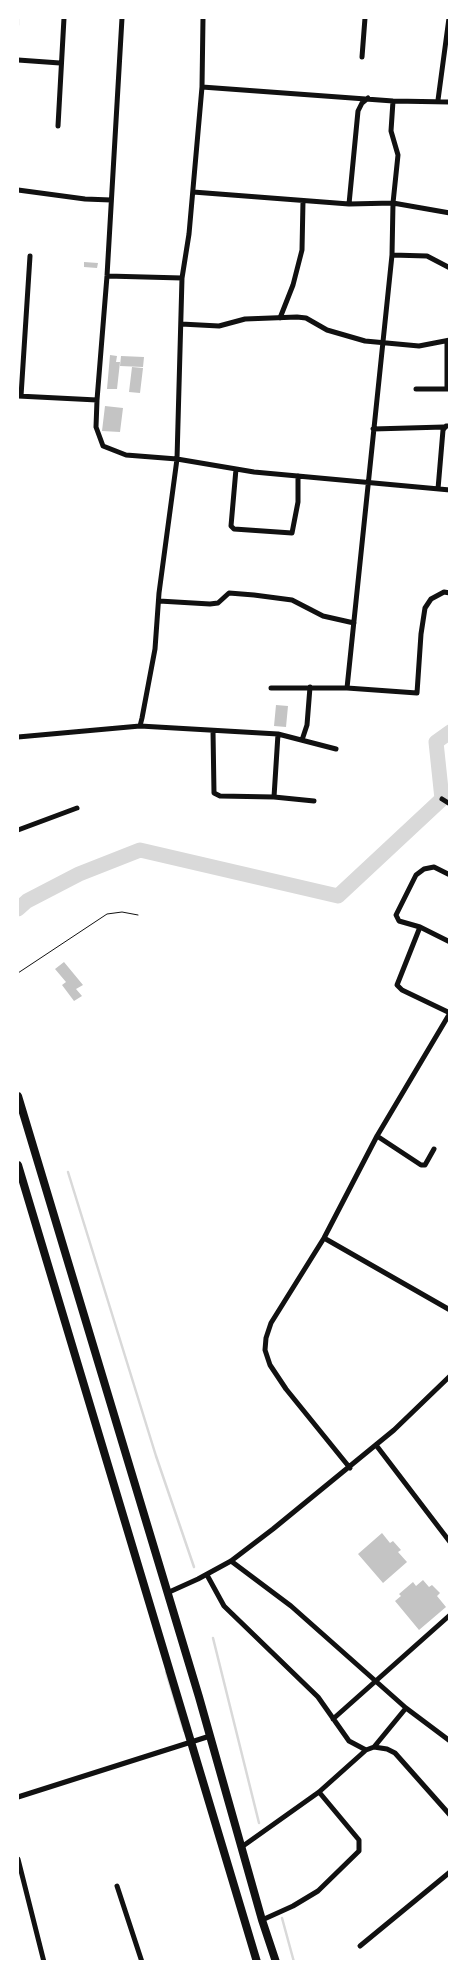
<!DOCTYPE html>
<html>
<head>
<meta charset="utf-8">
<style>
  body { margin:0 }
  #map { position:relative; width:467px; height:1979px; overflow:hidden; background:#fff; font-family:Raleway,sans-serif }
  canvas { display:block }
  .frame { position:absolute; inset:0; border:19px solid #fff; pointer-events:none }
</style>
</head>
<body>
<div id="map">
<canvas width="467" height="1979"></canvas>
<div class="frame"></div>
</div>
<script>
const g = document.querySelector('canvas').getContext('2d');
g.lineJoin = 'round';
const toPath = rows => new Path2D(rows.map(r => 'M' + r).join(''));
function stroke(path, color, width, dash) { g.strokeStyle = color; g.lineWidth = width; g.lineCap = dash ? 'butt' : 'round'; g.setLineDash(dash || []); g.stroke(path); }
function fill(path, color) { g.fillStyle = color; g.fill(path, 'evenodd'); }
stroke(toPath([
  [18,25,18,18],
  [68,1172,156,1456,194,1567],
  [213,1638,259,1823],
  [166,1672,184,1731],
  [282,1918,294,1962]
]), '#d9d9d9', 2.5);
stroke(toPath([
  [18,909,27,901,79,874,140,850,338,896,442,799,436,742,450,732]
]), '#d9d9d9', 15);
fill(toPath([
  [84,262,98,263,97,268,84,267],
  [110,355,117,356,116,362,120,362,117,389,107,389],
  [121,356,144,357,143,367,120,366],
  [132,367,143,368,140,393,129,392],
  [105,406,123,408,120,432,102,431],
  [276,705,288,706,286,727,274,726],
  [64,962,83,985,76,989,82,996,74,1001,62,985,66,982,55,969],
  [382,1533,390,1543,393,1541,401,1550,398,1552,407,1562,383,1583,358,1554],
  [423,1580,429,1587,432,1585,440,1593,437,1596,446,1607,419,1630,395,1601,401,1596,399,1594,413,1582,416,1586]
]), '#c4c4c4');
stroke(toPath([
  [18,973,107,914,122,912,138,915]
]), '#111', 1);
stroke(toPath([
  [122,18,107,276,97,400,96,427,103,446,126,455,177,459,254,472,450,490],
  [362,57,365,18],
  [18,60,60,63],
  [202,87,393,101,450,102],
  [438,100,449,18],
  [58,126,64,18],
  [18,190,85,199,111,200],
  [193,192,349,204,393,203,450,213],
  [349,204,358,111,362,103,368,98],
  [392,255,427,256,450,268],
  [107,276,182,278],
  [280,318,293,285,302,250,303,201],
  [181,324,219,326,245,319,297,317,306,318,327,330,365,341,419,346,450,340],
  [416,389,449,389],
  [447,389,447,341],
  [18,396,97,400],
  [21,396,30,256],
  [373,429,444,427],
  [236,469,231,526,234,529,292,533,298,502,298,476],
  [438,489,443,430,446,426,450,426],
  [159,601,210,604,218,603,229,593,254,595,292,600,323,616,354,623],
  [271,688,347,688,417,693,421,634,425,608,431,599,444,592,450,593],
  [347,688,392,255,393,203,398,155,391,131,393,101],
  [140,726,278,734,336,749],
  [213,731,214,793,220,796,274,797,314,801],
  [18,737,140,726,142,718,155,649,159,593,177,459,182,278,189,234,202,87,203,18],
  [302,740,307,725,310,687],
  [274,797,278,734],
  [442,799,450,804],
  [18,830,77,808],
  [450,875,434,867,424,869,416,875,396,915,399,921,420,927,450,942],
  [377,1136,421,1165,425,1165,434,1149],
  [324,1238,450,1310],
  [376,1445,450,1542],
  [350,1468,286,1389,270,1365,265,1350,266,1338,271,1323,324,1238,377,1136,450,1013,402,990,397,985,420,927],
  [231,1561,291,1606,406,1708,450,1741],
  [207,1575,224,1606,318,1697,349,1741,366,1750],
  [167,1593,198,1579,231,1561,273,1529,394,1430,450,1376],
  [333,1719,450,1615],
  [374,1747,406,1708],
  [18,1797,210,1736],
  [243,1846,319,1792,366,1750,374,1747,387,1749,395,1753,450,1815],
  [18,1859,44,1962],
  [117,1886,142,1962],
  [262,1920,293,1906,318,1891,359,1851,359,1840,319,1792],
  [360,1946,450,1872]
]), '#111', 5);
stroke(toPath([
  [18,1096,199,1697,262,1920,276,1962],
  [18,1165,257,1962]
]), '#111', 8);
</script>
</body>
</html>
